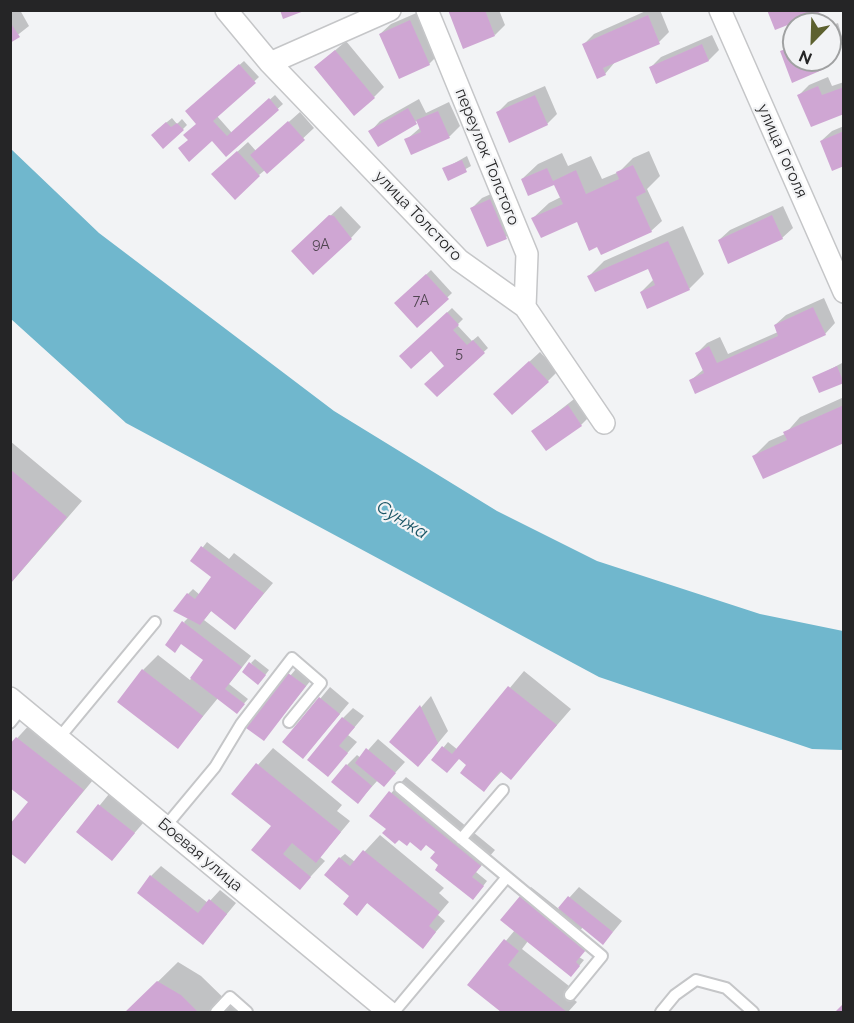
<!DOCTYPE html>
<html>
<head>
<meta charset="utf-8">
<style>
  body { margin:0 }
  #map { position:relative; width:854px; height:1023px; overflow:hidden; background:#f2f3f5; font-family:Raleway,sans-serif }
  canvas { display:block }
  .frame { position:absolute; inset:0; border:12px solid #252526; pointer-events:none }
  .north { position:absolute; left:782px; top:12px; width:60px; height:60px; box-sizing:border-box; background:#f2f3f5; border:2px solid #a0a1a2; border-radius:50%; rotate:203deg; font-size:16px; font-weight:700; line-height:24px; text-align:center; color:#252526 }
  .north::after { content:''; display:block; margin:auto; width:21px; height:27px; background:#5d612f; clip-path:polygon(50% 0,100% 100%,50% 72%,0 100%) }
</style>
</head>
<body>
<div id="map">
<canvas width="854" height="1023"></canvas>
<div class="frame"></div>
<div class="north">N</div>
</div>
<script>
const g = document.querySelector('canvas').getContext('2d');
g.lineJoin = 'round';
function fill(path, color) { g.fillStyle = color; g.fill(path, 'evenodd'); }
const toPath = rows => new Path2D(rows.map(r => 'M' + r).join(''));
function stroke(path, color, width, dash) { g.strokeStyle = color; g.lineWidth = width; g.lineCap = dash ? 'butt' : 'round'; g.setLineDash(dash || []); g.stroke(path); }
function write(font, color, halo, rows, align = 'center') {
  g.font = font + ' Raleway,sans-serif'; g.lineWidth = 4.5; g.setLineDash([]); g.textBaseline = 'middle'; g.strokeStyle = halo; g.fillStyle = color; for (const [text, x, y, turn = 0] of rows) {
    g.save(); g.translate(x, y); g.rotate((+turn || 0) * Math.PI / 180); g.textAlign = isNaN(turn) ? turn : align; if (halo) g.strokeText(text, 0, 0); g.fillText(text, 0, 0); g.restore();
  }
}
fill(toPath([
  [11,149,99,233,334,411,497,511,597,561,760,614,843,631,843,750,812,749,599,677,126,423,11,319]
]), '#70b7cd');
fill(toPath([
  [10,10,20,10,29,26,10,41],
  [449,10,499,10,505,25,495,35],
  [648,10,660,10,669,32,659,42,615,62,605,74,584,44,594,34],
  [421,11,439,54,429,64,380,34,391,24],
  [838,23,844,43,830,53,830,26],
  [712,35,719,50,709,60,650,68,661,57],
  [346,41,384,87,374,97,316,67],
  [794,41,794,60,830,60,830,54,832,59,822,69,793,81,782,52],
  [244,61,259,77,217,116,232,133,275,95,283,104,226,155,212,139,189,139,198,123,192,107],
  [828,77,832,86,844,82,844,112,799,95,809,85],
  [545,86,557,114,547,124,497,113,508,102],
  [419,99,426,113,449,102,460,126,450,136,412,153,406,140,421,127,418,121,370,132,380,121],
  [300,112,314,128,267,172,265,170,259,175,224,164,248,142,256,151],
  [172,118,177,124,182,119,187,125,183,129,157,130],
  [844,126,844,164,821,141,832,131],
  [649,151,660,176,647,189,662,221,651,231,578,221,533,218,549,203,561,197,555,183,522,179,538,164,562,153,568,166,591,156,602,179,619,172,633,158],
  [467,156,471,166,448,179,444,169],
  [500,190,516,227,506,237,471,209,482,198],
  [341,206,361,227,351,238,303,241],
  [783,206,793,228,782,238,719,240,730,230],
  [683,226,704,274,689,289,641,292,654,279,649,267,589,276,604,261],
  [431,270,452,293,417,326,396,303],
  [824,298,835,323,825,334,690,381,704,369,697,353,707,343,720,337,728,354,778,332,775,325,786,315],
  [452,308,463,319,457,325,472,341,478,336,488,348,437,395,446,365,431,349,401,356],
  [540,352,558,371,548,381,505,384],
  [842,363,844,381,820,391,814,378],
  [578,396,591,415,581,425,533,431],
  [844,397,844,441,754,456,769,441,785,434,800,417],
  [10,441,82,501,10,584],
  [207,542,229,559,234,553,273,583,235,628,212,610,204,620,251,656,229,684,248,699,241,707,218,698,178,747,143,670,158,655,190,680,205,660,184,622,189,617,188,594,193,589,200,595,218,571,192,561],
  [255,659,269,670,263,678,251,663],
  [300,664,315,675,264,739,248,727],
  [524,671,571,709,511,778,502,771,484,790,469,765,459,757,433,760,448,742,458,750],
  [330,687,349,703,313,746,284,742],
  [431,696,448,731,429,754,391,742],
  [353,708,364,716,348,735,357,742,328,775,343,718],
  [32,722,98,774,25,862,30,801,10,746],
  [378,739,405,762,384,785,378,780,358,802,347,765,357,755,361,758],
  [273,748,342,805,337,811,350,821,320,857,325,861,300,888,253,850,273,825,233,793],
  [406,777,495,850,476,872,487,881,477,894,441,865,437,852,427,844,410,840,388,829,371,815],
  [109,794,144,822,112,859,78,832],
  [380,835,444,888,439,893,449,902,438,915,445,921,423,947,368,902,357,914,340,858,345,854,355,862],
  [161,866,208,903,220,890,236,903,203,943,151,876],
  [531,887,559,909,579,887,622,921,613,932,583,927,577,934,589,944,579,957,584,960,575,971,528,941,522,949,569,986,564,992,577,1002,568,1012,503,1012,469,985,515,930,521,897],
  [178,962,201,976,238,1012,127,1012]
]), '#0003');
fill(toPath([
  [280,10,304,10,304,11,283,19],
  [448,10,485,10,495,36,463,49],
  [767,10,823,10,823,11,775,30],
  [648,15,660,44,603,68,606,75,597,79,582,44],
  [410,20,430,65,399,79,379,34],
  [10,22,20,37,10,43],
  [830,37,837,52,830,55],
  [702,44,709,61,656,84,649,67],
  [794,46,794,60,818,60,822,70,792,83,780,51],
  [335,50,375,98,354,116,314,67],
  [239,64,256,83,213,121,227,136,269,98,279,110,226,157,212,141,189,162,178,148,188,140,183,135,196,124,185,111],
  [818,86,822,95,844,87,844,114,811,127,797,95],
  [535,95,548,125,509,143,496,112],
  [408,108,417,124,378,147,368,131],
  [438,111,450,138,411,155,404,139,421,132,416,120],
  [288,121,305,140,267,174,250,155],
  [166,122,171,127,177,123,184,130,163,149,151,135],
  [844,131,844,166,832,171,820,141],
  [237,151,260,176,235,200,211,174],
  [462,160,467,172,448,181,442,168],
  [633,165,646,192,636,197,652,232,601,255,597,247,589,251,577,222,541,238,531,218,563,204,554,185,528,196,521,179,547,168,553,181,576,170,586,194,619,179,616,172],
  [490,199,507,239,487,247,470,208],
  [329,215,334,216,352,239,313,275,291,251],
  [772,215,783,239,728,264,718,240],
  [668,241,690,290,647,309,640,292,655,285,648,269,595,292,587,276],
  [426,274,449,299,417,328,394,303],
  [813,307,826,335,695,394,689,380,704,373,695,353,709,346,717,363,778,336,774,325],
  [447,312,459,325,453,330,467,345,473,340,485,353,437,397,424,384,444,366,431,351,411,369,399,356],
  [529,361,549,382,512,415,493,394],
  [837,366,844,383,819,393,812,377],
  [568,405,582,426,546,451,531,431],
  [844,405,844,443,763,479,752,456,787,440,783,432],
  [10,469,67,517,10,584],
  [201,546,264,593,235,630,211,611,200,625,173,611,187,593,195,599,211,577,190,561],
  [182,621,242,667,225,689,245,704,237,714,190,678,203,660,181,644,175,653,165,645],
  [249,662,266,675,258,685,242,672],
  [142,669,203,716,178,749,117,702],
  [288,673,306,686,264,741,246,728],
  [508,686,557,725,511,780,500,771,484,792,460,773,466,765,459,759,447,773,431,760,442,746,452,754],
  [319,697,340,714,303,759,282,742],
  [420,705,438,743,418,767,389,742],
  [342,717,355,727,339,746,348,753,328,777,307,760],
  [16,737,84,790,25,864,10,853,10,824,28,802,10,788,10,744],
  [366,748,396,773,384,787,355,763],
  [256,763,341,832,316,863,292,843,283,854,311,877,300,890,251,850,271,826,231,794],
  [346,764,372,786,358,804,331,782],
  [389,791,481,866,472,877,484,886,473,900,435,870,438,865,430,858,435,852,426,845,421,851,410,842,407,846,399,840,395,844,382,833,386,829,369,816],
  [98,804,135,833,112,861,76,832],
  [363,850,440,912,429,926,436,932,423,949,367,903,357,916,343,904,349,896,324,875,339,857,350,866],
  [150,875,198,913,209,899,227,914,203,945,137,893],
  [520,896,586,950,576,962,580,966,571,977,500,920],
  [568,896,613,932,603,945,558,908],
  [504,939,519,951,508,965,567,1012,501,1012,467,985],
  [157,981,181,995,198,1012,125,1012],
  [844,1003,844,1012,837,1012,836,1011]
]), '#cfa6d3');
const service = toPath([
  [10,723,22,708],
  [59,738,155,622],
  [400,788,602,956,570,995],
  [165,827,215,767,241,724,292,658,321,683,289,722],
  [461,839,503,790],
  [216,1012,230,997,247,1012],
  [394,1012,507,877],
  [661,1012,675,995,696,980,726,988,753,1012]
]);
const minor = toPath([
  [226,10,270,63,459,260,525,307,604,423],
  [427,10,527,254,525,307],
  [720,10,844,292],
  [270,63,390,10],
  [10,698,389,1012]
]);
stroke(service, '#c5c6c8', 14);
stroke(minor, '#c5c6c8', 24);
stroke(service, '#fff', 10);
stroke(minor, '#fff', 21);
write('14px', '#504551', null, [
  ["9А",321,245],
  ["7А",421,301],
  ["5",459,354]
]);
write('16px', '#252526', '#f2f3f5', [
  ["улица Гоголя",782,151,66],
  ["переулок Толстого",487,157,68],
  ["улица Толстого",418,216,46],
  ["Боевая улица",200,855,40]
]);
write('italic 18px', '#1a5565', '#f2f3f5', [
  ["Сунжа",402,520,32]
]);
</script>
</body>
</html>
